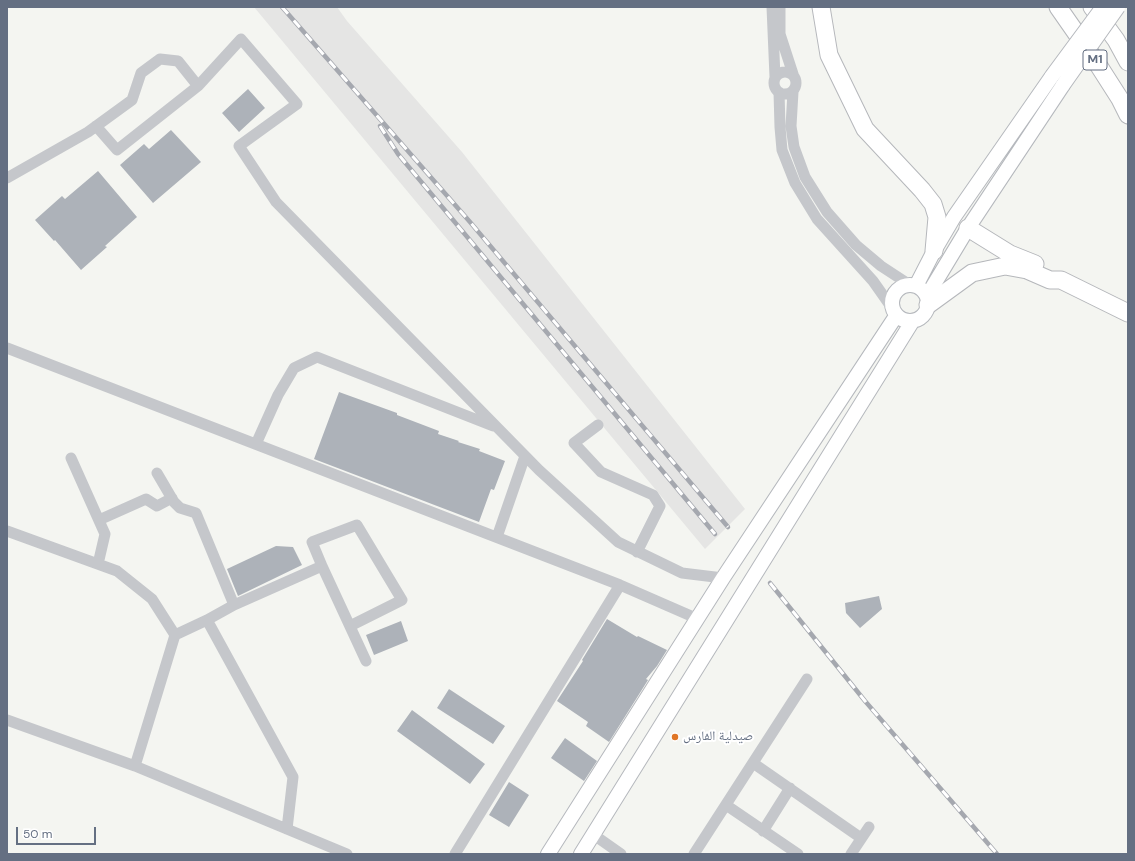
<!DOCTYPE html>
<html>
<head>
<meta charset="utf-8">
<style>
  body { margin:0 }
  #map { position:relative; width:1135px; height:861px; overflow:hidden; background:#f4f5f1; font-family:"DM Sans",sans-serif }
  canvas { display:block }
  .frame { position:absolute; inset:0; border:8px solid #646f82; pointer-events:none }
  .scale { position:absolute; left:16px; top:827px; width:80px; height:18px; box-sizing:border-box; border:2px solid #646f82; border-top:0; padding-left:5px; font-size:12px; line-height:14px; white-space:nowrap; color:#646f82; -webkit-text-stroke:3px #fff; paint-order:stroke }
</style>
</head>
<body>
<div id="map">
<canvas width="1135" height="861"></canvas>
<div class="frame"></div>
<div class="scale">50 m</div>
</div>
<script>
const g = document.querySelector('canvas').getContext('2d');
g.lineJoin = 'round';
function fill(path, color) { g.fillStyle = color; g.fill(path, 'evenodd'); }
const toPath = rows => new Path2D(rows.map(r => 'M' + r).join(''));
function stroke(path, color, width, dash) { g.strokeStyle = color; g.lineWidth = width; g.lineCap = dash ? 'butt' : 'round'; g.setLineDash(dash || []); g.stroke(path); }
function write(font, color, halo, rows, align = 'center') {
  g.font = font + ' "DM Sans","Noto Naskh Arabic",sans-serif'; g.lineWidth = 4; g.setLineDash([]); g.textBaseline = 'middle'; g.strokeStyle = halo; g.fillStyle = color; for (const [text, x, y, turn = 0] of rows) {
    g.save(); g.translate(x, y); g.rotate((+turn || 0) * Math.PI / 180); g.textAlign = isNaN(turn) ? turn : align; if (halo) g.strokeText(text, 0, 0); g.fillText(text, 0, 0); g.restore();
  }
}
fill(toPath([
  [254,7,337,7,347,21,462,152,745,509,705,549]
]), '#e5e5e4');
fill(toPath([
  [248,89,265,108,239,132,222,113],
  [171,130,201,162,153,203,120,165,144,144,149,149],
  [98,171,137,217,105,246,107,247,81,270,55,240,54,241,35,220,62,196,65,199],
  [339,392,397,413,397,415,439,431,438,434,459,441,458,442,480,449,479,451,505,461,494,490,491,489,479,522,314,459],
  [276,546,293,547,302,565,238,596,227,569],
  [879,596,882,609,860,628,846,613,845,603],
  [607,619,637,637,638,636,667,650,657,666,646,679,648,680,609,742,586,726,588,722,557,701,583,661,582,660],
  [401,621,408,641,374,655,366,635],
  [449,689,505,726,493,744,437,708],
  [412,710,485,764,470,784,397,731],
  [565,738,597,761,584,781,551,758],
  [509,782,529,795,509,827,489,815]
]), '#adb2b9');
const major = toPath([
  '892 303a18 18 0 1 1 36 0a18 18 0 1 1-36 0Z',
  [916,286,934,251,954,217,1052,76],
  [927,296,968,228,1063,85],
  [548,854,723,578,896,316],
  [581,854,912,322]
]);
const highway = toPath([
  [821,7,829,55,865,129,922,190,933,204,937,217,934,251],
  [1058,7,1097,63,1120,99,1128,115],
  [1092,7,1116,40,1128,62],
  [968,228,1010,254,1035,264],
  [928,305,972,273,1005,266,1027,270,1050,280,1061,280,1128,313]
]);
stroke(major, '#b5b8bd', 16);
stroke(highway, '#b5b7bb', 19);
stroke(toPath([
  [772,7,775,77],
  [780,7,780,34,793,74],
  '774 83a11 11 0 1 1 22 0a11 11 0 1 1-22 0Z',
  [779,92,780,127,782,150,795,183,817,219,873,281,892,308],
  [793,92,791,126,794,147,805,177,827,212,856,245,881,266,910,285],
  [96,126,117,150,198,86,241,39,297,104,239,146,276,202,539,470,618,542,682,573,723,578],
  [7,178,88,132,132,100,141,73,160,59,178,61,198,86],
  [7,348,620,585,698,619],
  [598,425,574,443,601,472,653,495,660,506,637,552],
  [256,444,278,395,294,368,317,357,493,426],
  [71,458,105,534,98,564],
  [157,473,174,502,180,508,196,513,234,605],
  [99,520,146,499,157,506,172,498],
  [7,531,117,571,152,599,175,635,135,766],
  [497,537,525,456],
  [322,566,312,542,357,525,402,600,350,626],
  [207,620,293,777,287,829],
  [175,635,207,620,234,605,322,566,366,661],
  [7,720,135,766,347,854],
  [753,763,861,838],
  [726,805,798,854],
  [763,831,790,788],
  [594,835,621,854],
  [455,854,620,585],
  [694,854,807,679],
  [851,854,869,827]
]), '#c5c7cb', 11);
stroke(major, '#fff', 14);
stroke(highway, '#fff', 17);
const rail = toPath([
  [282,7,470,222,728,527],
  [380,126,398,154,715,534],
  [770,583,865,701,997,854]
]);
stroke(rail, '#a5a8af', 4.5);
stroke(rail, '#fff', 3, [9]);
const majorBridge = toPath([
  [1052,76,1103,7],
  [1063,85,1118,7]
]);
stroke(majorBridge, '#b5b8bd', 16, []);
stroke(majorBridge, '#fff', 14);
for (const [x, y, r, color] of [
  [675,737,4,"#e07626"]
]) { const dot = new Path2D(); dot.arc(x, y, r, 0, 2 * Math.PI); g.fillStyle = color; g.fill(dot); stroke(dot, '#fff', 1.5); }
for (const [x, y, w] of [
  [1095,60,24]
]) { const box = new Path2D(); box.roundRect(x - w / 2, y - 10, w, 20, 3); g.fillStyle = '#fff'; g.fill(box); stroke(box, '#646f82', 1); }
write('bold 12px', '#646f82', null, [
  ["M1",1095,60]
]);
write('13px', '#646f82', '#fff', [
  ["صيدلية الفارس",683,737]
], 'left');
</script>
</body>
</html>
